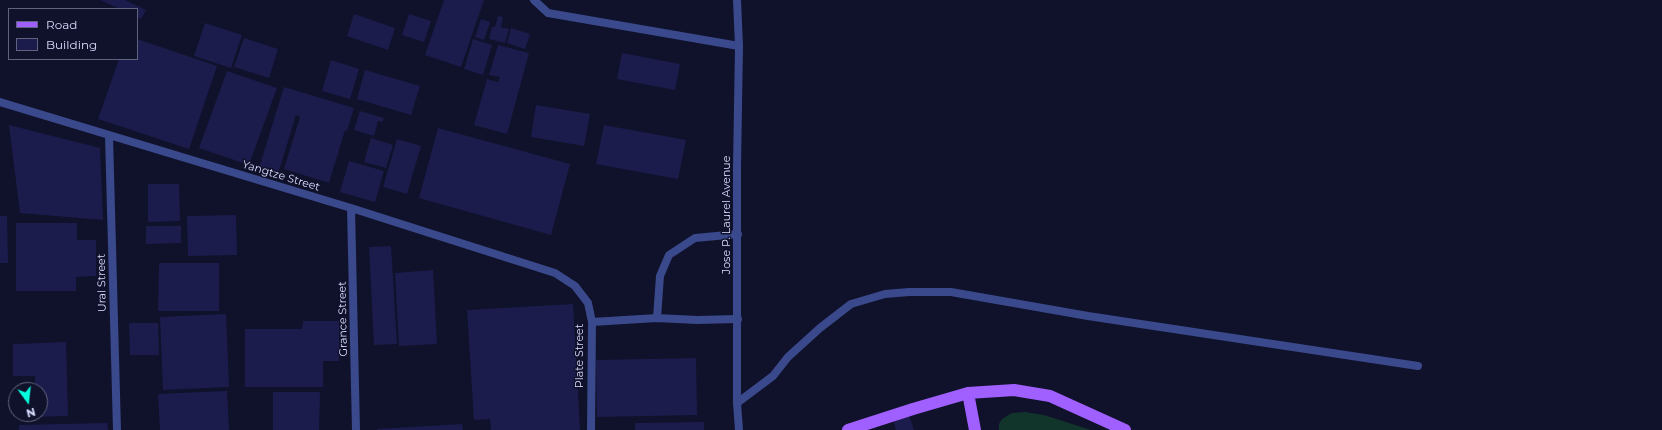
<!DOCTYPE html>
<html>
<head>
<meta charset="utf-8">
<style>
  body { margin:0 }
  #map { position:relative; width:1662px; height:430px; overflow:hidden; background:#10112a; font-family:Montserrat,sans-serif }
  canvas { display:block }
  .legend { position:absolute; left:8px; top:8px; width:130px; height:52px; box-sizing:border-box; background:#10112a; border:1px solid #60637f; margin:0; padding:5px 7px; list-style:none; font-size:12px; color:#d9ddff }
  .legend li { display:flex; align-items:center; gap:8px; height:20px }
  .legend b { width:20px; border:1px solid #60637f }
  .north { position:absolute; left:8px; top:382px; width:40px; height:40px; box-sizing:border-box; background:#10112a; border:1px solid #60637f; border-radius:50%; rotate:165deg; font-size:11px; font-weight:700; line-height:16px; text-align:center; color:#d9ddff }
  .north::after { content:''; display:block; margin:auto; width:14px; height:18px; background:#05ffde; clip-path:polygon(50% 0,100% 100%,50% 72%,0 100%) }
</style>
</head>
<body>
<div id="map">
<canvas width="1662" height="430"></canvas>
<ul class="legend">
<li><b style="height:5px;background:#9f60ff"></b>Road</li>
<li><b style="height:11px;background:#1b1c4c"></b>Building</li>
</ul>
<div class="north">N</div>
</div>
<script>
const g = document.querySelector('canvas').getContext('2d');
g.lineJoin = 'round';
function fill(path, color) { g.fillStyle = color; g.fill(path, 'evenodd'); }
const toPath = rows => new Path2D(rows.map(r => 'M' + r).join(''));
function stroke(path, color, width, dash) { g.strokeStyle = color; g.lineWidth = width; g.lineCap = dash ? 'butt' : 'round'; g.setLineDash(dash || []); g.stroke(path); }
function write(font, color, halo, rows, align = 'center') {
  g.font = font + ' Montserrat,sans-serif'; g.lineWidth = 3; g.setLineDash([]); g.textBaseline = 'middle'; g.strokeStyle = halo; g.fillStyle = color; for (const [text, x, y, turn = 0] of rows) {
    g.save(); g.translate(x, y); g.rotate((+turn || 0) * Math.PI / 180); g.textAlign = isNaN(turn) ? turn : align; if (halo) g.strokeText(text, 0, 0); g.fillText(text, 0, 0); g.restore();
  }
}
fill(toPath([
  [1025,412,1044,415,1091,430,999,430,999,424,1002,419,1012,413]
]), '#12352b');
fill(toPath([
  [100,0,125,0,146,10,141,19,137,17,137,9,120,9],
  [444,0,484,0,461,67,425,55],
  [354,14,395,28,388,50,347,36],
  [409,14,431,21,424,42,402,35],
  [498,16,503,17,501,27,509,29,505,43,489,39,492,27,495,27],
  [481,19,490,22,484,40,475,37],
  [205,23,242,35,231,68,194,56],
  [511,28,530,34,525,49,507,43],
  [244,38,278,49,269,78,234,67],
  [137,39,217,66,189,149,98,119,119,59,137,59],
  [473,39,492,45,483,75,464,69],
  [498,45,529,53,507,134,474,125,487,79,498,82,500,77,489,75],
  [622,53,680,64,675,90,617,79],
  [331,60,359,69,350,99,322,91],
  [365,70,420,86,411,115,357,99],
  [227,71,277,88,249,165,199,148],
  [284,87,354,108,347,131,345,130,329,183,284,169,300,117,296,115,278,174,259,168],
  [536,105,590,114,584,146,531,137],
  [360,111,384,118,382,122,378,121,374,136,354,130],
  [9,125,100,148,103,220,20,213],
  [604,125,686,140,678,179,596,164],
  [438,128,570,164,551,235,419,198],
  [371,138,393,145,386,168,364,162],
  [397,139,421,146,407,194,383,187],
  [349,161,384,171,375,202,340,192],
  [148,184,179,184,180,221,148,222],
  [236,215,237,255,188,256,187,216],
  [0,216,7,216,8,263,0,263],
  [16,223,77,223,77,240,96,240,96,276,76,277,76,291,16,291],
  [146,226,181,226,181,243,146,244],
  [391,246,397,344,374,345,369,247],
  [159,263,219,263,219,311,158,311],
  [433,270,437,344,399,346,395,273],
  [573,304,580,430,491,430,490,419,474,420,467,310],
  [226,314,229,387,163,390,160,317],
  [303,321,339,321,339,361,323,361,323,387,245,387,245,329,302,329],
  [129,323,158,323,159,355,130,355],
  [66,342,68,416,36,417,36,414,40,414,40,390,35,390,35,376,13,376,13,344],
  [696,358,697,415,597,417,596,360],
  [227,391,229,430,160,430,158,394],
  [273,392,320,392,319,430,273,430],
  [909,415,914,430,896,430,893,420],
  [704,422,704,430,635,430,635,423],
  [107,423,108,430,19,430,19,425],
  [462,424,463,430,377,430,377,429]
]), '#1b1c4c');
stroke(toPath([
  [738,234,695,238,669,255,660,276,657,318,697,320,738,319],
  [592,322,657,318],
  [737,403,773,376,788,357,820,328,851,304,885,294,909,292,951,292,1088,316,1418,366]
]), '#39498b', 8);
stroke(toPath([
  [534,0,548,13,739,46],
  [0,102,351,208,555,273,575,286,588,303,592,322,591,430],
  [109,136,117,430],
  [351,208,356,430]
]), '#39498b', 8);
stroke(toPath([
  [737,0,739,46,737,167,737,403,739,430]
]), '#39498b', 8);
stroke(toPath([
  [968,393,975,430],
  [848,430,913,409,968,393,1014,390,1050,396,1125,430]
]), '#9f60ff', 12);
write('11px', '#d9ddff', '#10112a', [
  ["Yangtze Street",281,176,17],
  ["Jose P. Laurel Avenue",727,215,-90],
  ["Ural Street",102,283,-91],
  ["Grance Street",343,319,-91],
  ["Plate Street",580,356,-90]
]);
</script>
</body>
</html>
